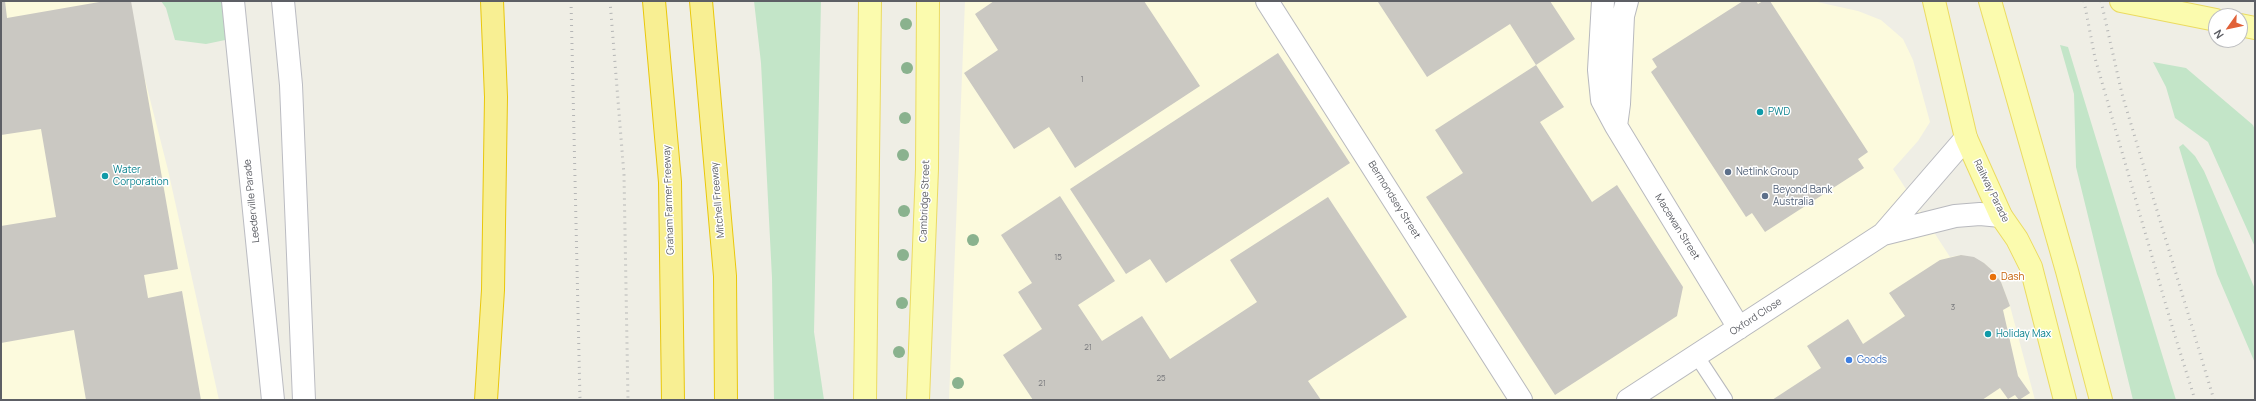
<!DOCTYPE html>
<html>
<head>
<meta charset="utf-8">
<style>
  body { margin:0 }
  #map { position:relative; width:2256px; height:401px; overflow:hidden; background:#efeee5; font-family:Manrope,sans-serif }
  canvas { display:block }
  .frame { position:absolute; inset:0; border:2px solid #5d5f65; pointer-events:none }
  .north { position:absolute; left:2208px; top:8px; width:40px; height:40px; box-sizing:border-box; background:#fff; border:1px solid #bebfc1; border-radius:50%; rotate:237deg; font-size:11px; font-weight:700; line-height:16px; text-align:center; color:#5d5f65 }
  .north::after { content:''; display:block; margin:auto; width:14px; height:18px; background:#e16138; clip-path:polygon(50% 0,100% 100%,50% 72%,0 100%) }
</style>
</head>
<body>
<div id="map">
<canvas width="2256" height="401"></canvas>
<div class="frame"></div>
<div class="north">N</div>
</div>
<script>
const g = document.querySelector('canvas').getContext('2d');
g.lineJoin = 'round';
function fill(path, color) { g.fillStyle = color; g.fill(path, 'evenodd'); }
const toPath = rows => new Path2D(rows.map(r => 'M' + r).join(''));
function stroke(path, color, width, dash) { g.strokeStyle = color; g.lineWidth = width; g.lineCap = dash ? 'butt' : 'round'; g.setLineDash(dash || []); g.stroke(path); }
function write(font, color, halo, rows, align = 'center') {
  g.font = font + ' Manrope,sans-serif'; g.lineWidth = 3; g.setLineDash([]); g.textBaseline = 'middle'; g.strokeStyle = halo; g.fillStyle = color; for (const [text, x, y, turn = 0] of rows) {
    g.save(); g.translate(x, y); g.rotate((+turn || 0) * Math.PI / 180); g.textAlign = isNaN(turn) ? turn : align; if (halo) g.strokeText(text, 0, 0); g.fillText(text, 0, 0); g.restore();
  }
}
fill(toPath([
  [1,1,125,1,168,170,219,400,1,400],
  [965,1,1813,1,1858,11,1881,20,1903,39,1913,60,1930,122,1918,141,1893,169,1950,257,1961,255,1984,263,1993,271,2001,282,2010,306,2035,400,949,400]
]), '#fcfadd');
fill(toPath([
  [161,1,235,1,230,39,206,44,175,40,166,8],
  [754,1,821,1,814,332,824,400,774,400,772,278,761,63],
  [2060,45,2068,47,2176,400,2133,400,2076,167,2074,94],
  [2153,62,2186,68,2253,125,2255,130,2255,247,2208,142,2175,118,2166,87],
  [2183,144,2195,156,2204,171,2255,289,2255,363,2217,274,2179,147]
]), '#c3e5c8');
fill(toPath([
  [1,1,5,1,7,18,105,1,131,1,178,269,144,275,148,298,182,291,201,400,86,400,74,330,1,343,1,226,56,217,41,129,1,135],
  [994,1,1144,1,1200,86,1075,168,1049,127,1014,149,964,73,998,50,975,14],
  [1380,1,1550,1,1575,39,1536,65,1510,24,1427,77,1378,2],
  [1743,1,1756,1,1758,4,1763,1,1770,1,1868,152,1858,159,1864,168,1765,232,1752,213,1746,217,1651,72,1657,67,1652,59],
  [1278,53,1350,163,1166,283,1150,259,1126,274,1070,189],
  [1536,65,1564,107,1540,122,1592,202,1617,185,1683,287,1677,316,1555,395,1426,197,1463,173,1435,130],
  [1060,196,1115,281,1078,305,1102,341,1142,316,1170,359,1257,302,1230,260,1328,197,1407,317,1308,381,1321,400,1033,400,1003,355,1042,329,1018,292,1032,283,1001,235],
  [1961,255,1974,257,1984,263,1993,271,2001,282,2010,306,2003,310,2018,376,2030,393,2019,400,2015,395,2008,399,2000,388,1982,400,1772,400,1821,368,1807,346,1848,319,1863,344,1905,316,1889,293,1940,260]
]), '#cac8c2');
const service = toPath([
  [1696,355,1725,399]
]);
const minor = toPath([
  [1267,1,1521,400],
  [1603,1,1599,70,1602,100,1616,126,1739,328],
  [1616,126,1619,104,1623,16,1627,1],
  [1883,234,1955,216,1980,214,2001,216],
  [1628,400,1883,234,1966,138]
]);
const secondary = toPath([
  [233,1,273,400],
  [283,1,291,85,304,400]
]);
const primary = toPath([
  [1934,1,1966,138,2001,216,2017,239,2031,267,2065,400],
  [1990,1,2067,271,2101,400],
  [2121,1,2216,20],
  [2240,25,2255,28],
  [865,400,870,1],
  [918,400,927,169,928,1]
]);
const motorway = toPath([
  [654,1,670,182,673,400],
  [701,1,725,276,726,400],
  [486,400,493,290,496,97,492,1]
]);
stroke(service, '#b8b9be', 16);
stroke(minor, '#b8b9be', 24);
stroke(secondary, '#bbbcc2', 24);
stroke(primary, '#ebdb62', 24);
stroke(motorway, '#e9c70b', 24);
stroke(service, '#fff', 14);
stroke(minor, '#fff', 22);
stroke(secondary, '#fff', 22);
stroke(primary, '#fbfbae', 22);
stroke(motorway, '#f8ef93', 22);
stroke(toPath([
  [571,1,580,400],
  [610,1,624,175,628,400],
  [2084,1,2095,58,2172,326,2195,400],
  [2101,1,2122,94,2214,400]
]), '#b5b6b6', 3, [1, 5]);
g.fillStyle = '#8ab28e';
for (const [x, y] of [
  [906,24],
  [907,68],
  [905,118],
  [903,155],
  [904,211],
  [973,240],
  [903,255],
  [902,303],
  [899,352],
  [958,383]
]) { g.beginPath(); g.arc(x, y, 6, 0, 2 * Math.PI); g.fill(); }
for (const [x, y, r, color] of [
  [1760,112,4,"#0f9aa8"],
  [1728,172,4,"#5c6f8a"],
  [105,176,4,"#0f9aa8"],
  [1765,196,4,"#5c6f8a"],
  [1993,277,4,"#e8710a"],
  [1988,334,4,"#0f9aa8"],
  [1849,360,4,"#3f7fe0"]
]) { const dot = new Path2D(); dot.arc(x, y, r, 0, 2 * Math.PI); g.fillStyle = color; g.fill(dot); stroke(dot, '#fff', 1.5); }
write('8px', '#78797c', null, [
  ["1",1082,80],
  ["15",1058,258],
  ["3",1953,308],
  ["21",1088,348],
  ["25",1161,379],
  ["21",1042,384]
]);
write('10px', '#0d838f', '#fff', [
  ["PWD",1768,112],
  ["Water",113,170],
  ["Corporation",113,182],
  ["Holiday Max",1996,334]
], 'left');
write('10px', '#4e5e75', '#fff', [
  ["Netlink Group",1736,172],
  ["Beyond Bank",1773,190],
  ["Australia",1773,202]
], 'left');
write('10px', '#5d5f65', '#fff', [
  ["Railway Parade",1991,191,64],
  ["Graham Farmer Freeway",669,200,-92],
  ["Mitchell Freeway",718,200,-95],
  ["Bermondsey Street",1394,200,58],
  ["Leederville Parade",252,201,-96],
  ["Cambridge Street",925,201,-88],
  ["Macewan Street",1677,227,58],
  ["Oxford Close",1756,317,-33]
]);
write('10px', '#c56008', '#fff', [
  ["Dash",2001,277]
], 'left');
write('10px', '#366cbe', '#fff', [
  ["Goods",1857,360]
], 'left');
</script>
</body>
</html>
